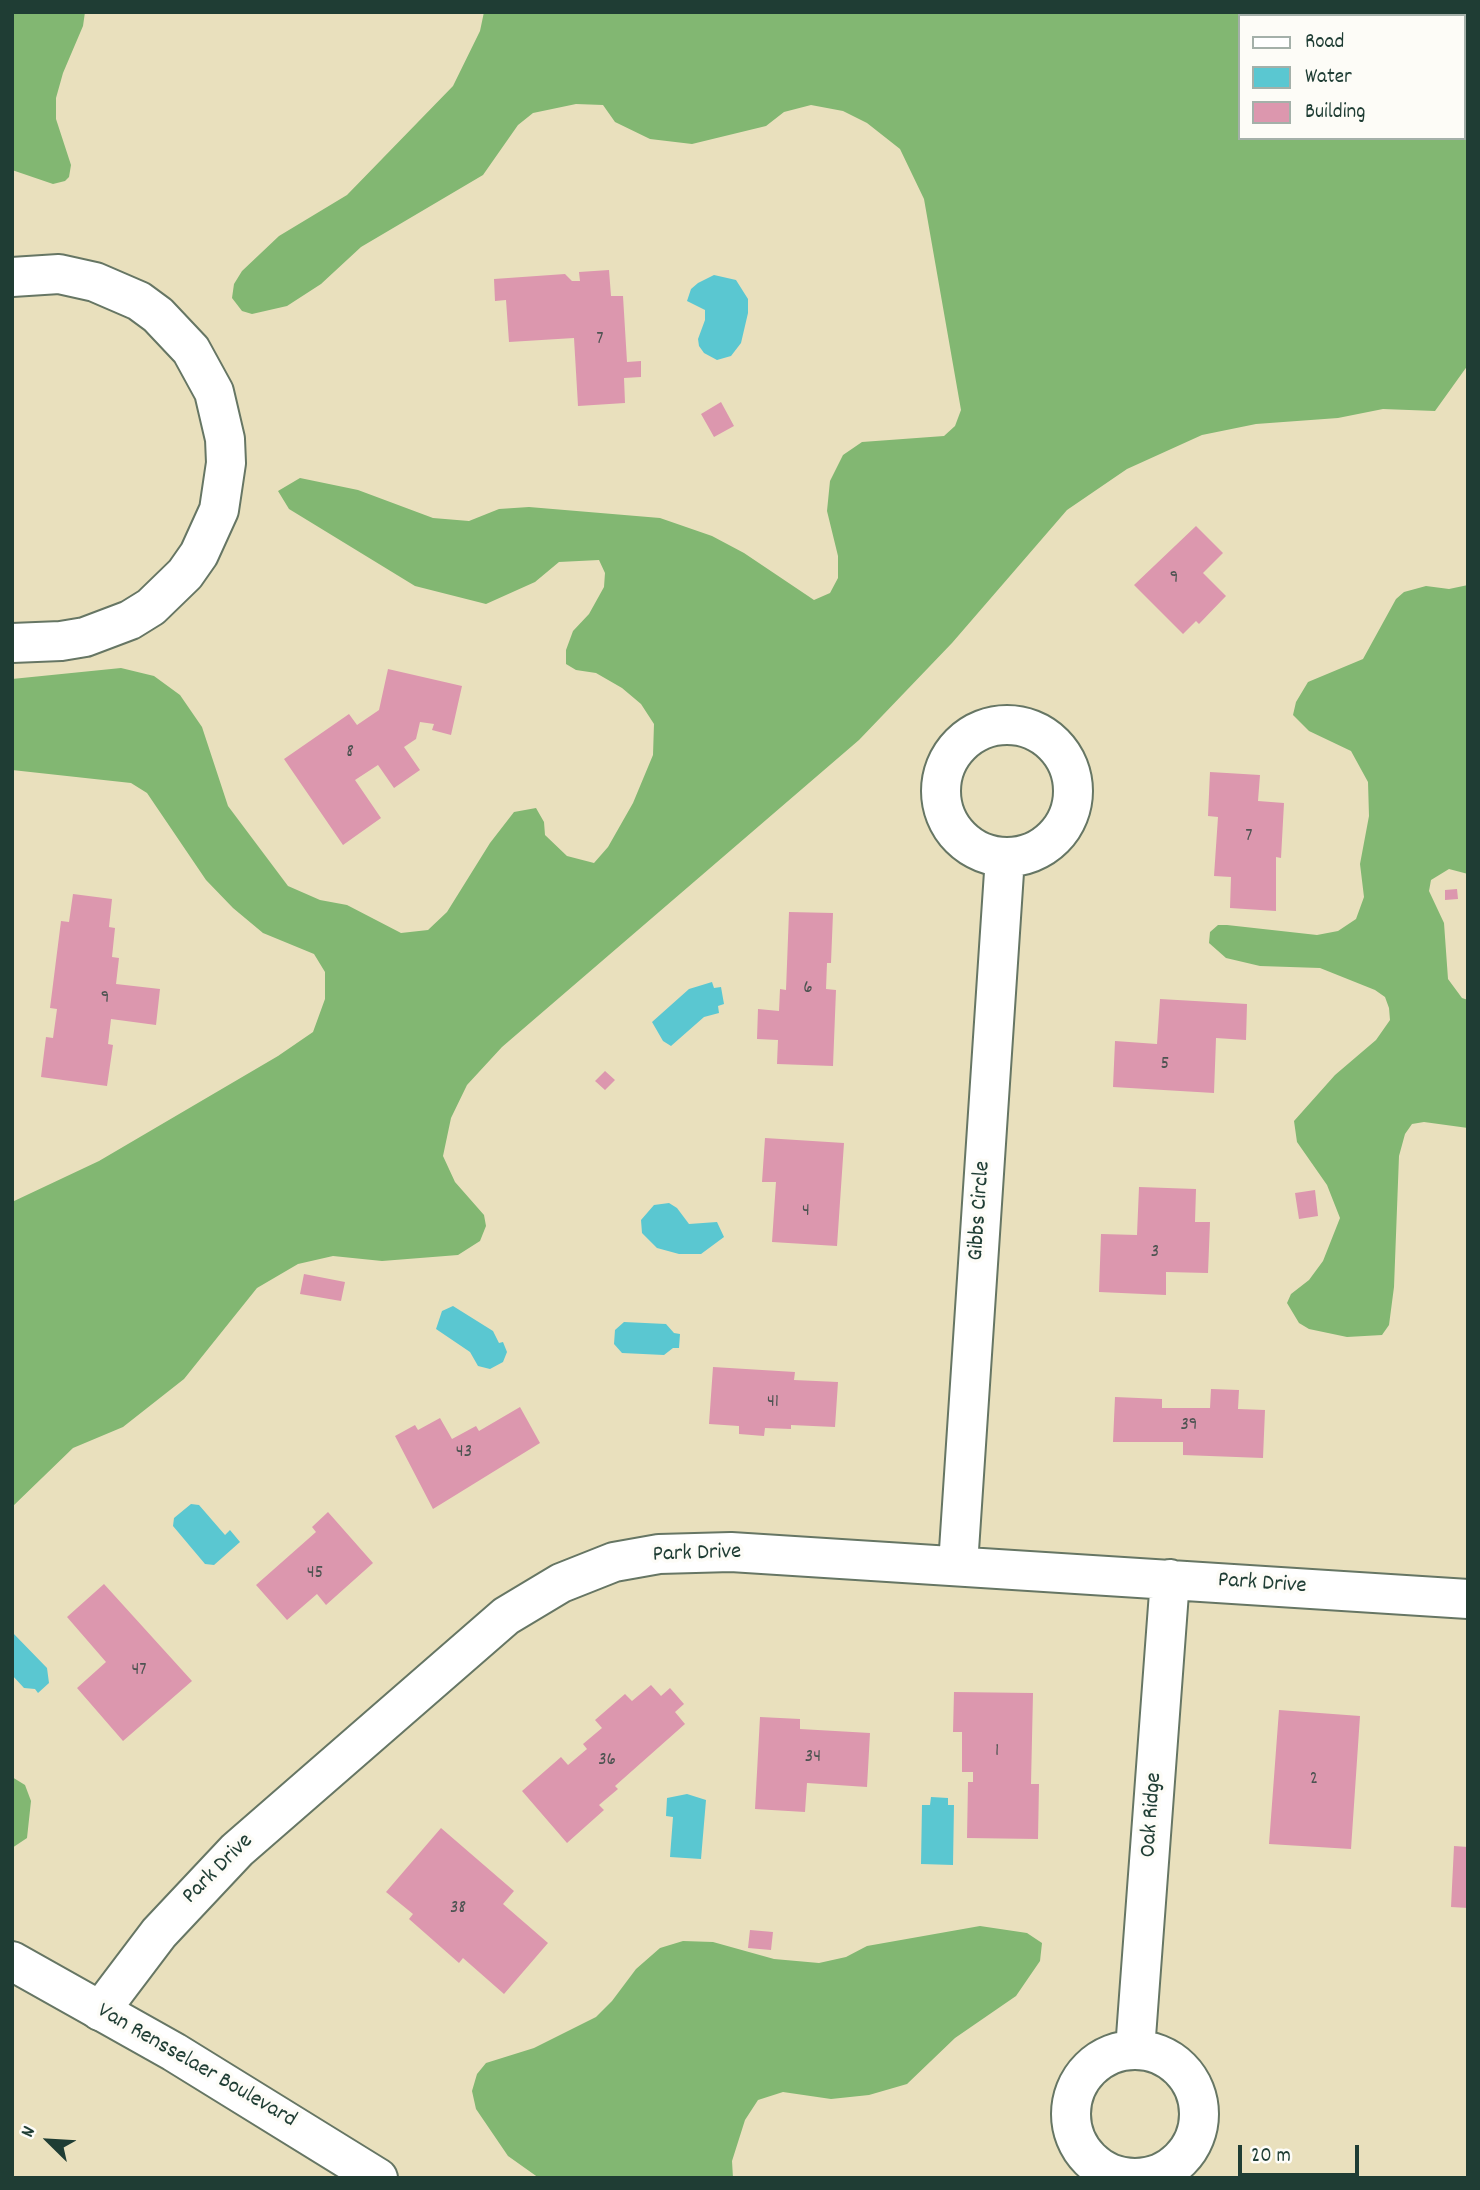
<!DOCTYPE html>
<html>
<head>
<meta charset="utf-8">
<style>
  body { margin:0 }
  #map { position:relative; width:1480px; height:2190px; overflow:hidden; background:#e9e0bd; font-family:Dekko,sans-serif }
  canvas { display:block }
  .frame { position:absolute; inset:0; border:14px solid #1f3d34; pointer-events:none }
  .legend { position:absolute; left:1238px; top:14px; width:228px; height:126px; box-sizing:border-box; background:#fdfcf7; border:2px solid #a4b0a9; margin:0; padding:9px 12px; list-style:none; font-size:21px; color:#1f3d34 }
  .legend li { display:flex; align-items:center; gap:14px; height:35px }
  .legend b { width:35px; border:2px solid #a4b0a9 }
  .north { position:absolute; left:14px; top:2106px; width:70px; height:70px; -webkit-text-stroke:5px #fdfcf7; paint-order:stroke; rotate:294deg; font-size:19px; font-weight:700; line-height:28px; text-align:center; color:#1f3d34 }
  .north::after { content:''; display:block; margin:auto; width:24px; height:32px; background:#1f3d34; clip-path:polygon(50% 0,100% 100%,50% 72%,0 100%) }
  .scale { position:absolute; left:1238px; top:2145px; width:121px; height:32px; box-sizing:border-box; border:4px solid #1f3d34; border-top:0; padding-left:9px; font-size:21px; line-height:24px; white-space:nowrap; color:#1f3d34; -webkit-text-stroke:5px #fdfcf7; paint-order:stroke }
</style>
</head>
<body>
<div id="map">
<canvas width="1480" height="2190"></canvas>
<div class="frame"></div>
<ul class="legend">
<li><b style="height:9px;background:#fff"></b>Road</li>
<li><b style="height:19px;background:#5ac7d1"></b>Water</li>
<li><b style="height:19px;background:#dc97ae"></b>Building</li>
</ul>
<div class="north">N</div>
<div class="scale">20 m</div>
</div>
<script>
const g = document.querySelector('canvas').getContext('2d');
g.lineJoin = 'round';
function fill(path, color) { g.fillStyle = color; g.fill(path, 'evenodd'); }
const toPath = rows => new Path2D(rows.map(r => 'M' + r).join(''));
function stroke(path, color, width, dash) { g.strokeStyle = color; g.lineWidth = width; g.lineCap = dash ? 'butt' : 'round'; g.setLineDash(dash || []); g.stroke(path); }
function write(font, color, halo, rows, align = 'center') {
  g.font = font + ' Dekko,sans-serif'; g.lineWidth = 7; g.setLineDash([]); g.textBaseline = 'middle'; g.strokeStyle = halo; g.fillStyle = color; for (const [text, x, y, turn = 0] of rows) {
    g.save(); g.translate(x, y); g.rotate((+turn || 0) * Math.PI / 180); g.textAlign = isNaN(turn) ? turn : align; if (halo) g.strokeText(text, 0, 0); g.fillText(text, 0, 0); g.restore();
  }
}
fill(toPath([
  [12,12,85,12,83,26,63,73,56,98,56,119,71,165,69,177,65,181,53,184,12,170],
  [484,12,1468,12,1468,365,1435,411,1383,409,1338,418,1256,424,1202,435,1127,469,1067,510,952,643,859,740,502,1047,467,1085,451,1118,443,1156,455,1182,484,1215,486,1226,480,1241,458,1255,382,1261,333,1256,298,1264,257,1288,184,1379,123,1427,73,1448,12,1507,12,1202,99,1161,278,1056,313,1032,325,999,325,972,314,954,263,933,233,908,206,880,147,793,131,783,12,770,12,679,121,668,154,676,180,695,202,727,228,806,288,886,320,900,347,905,401,933,428,930,447,912,490,843,514,812,536,808,544,822,545,835,567,856,594,863,608,847,633,803,653,755,654,724,641,704,622,688,596,673,576,670,566,664,566,650,573,631,589,614,604,587,605,573,599,560,559,562,535,582,486,604,415,586,289,509,278,491,300,478,358,490,433,518,469,521,499,509,529,507,660,518,712,536,744,553,814,600,830,593,838,578,838,556,827,511,830,481,843,455,862,442,944,436,955,426,961,410,924,199,900,149,867,123,843,111,811,105,784,112,766,126,692,144,650,139,615,122,603,105,576,104,533,113,518,125,483,175,361,247,321,284,287,306,252,314,242,311,232,298,234,284,242,271,279,236,347,195,453,86,480,31],
  [1240,16,1464,16,1464,138,1240,138],
  [1468,585,1468,874,1449,869,1431,880,1429,891,1444,923,1448,979,1462,998,1468,1000,1468,1128,1424,1122,1412,1124,1405,1134,1399,1156,1394,1287,1389,1325,1382,1335,1347,1337,1309,1329,1299,1323,1287,1303,1291,1294,1309,1280,1323,1261,1340,1218,1327,1185,1297,1142,1294,1121,1335,1075,1376,1040,1390,1020,1389,1008,1385,997,1375,990,1320,968,1260,966,1226,958,1209,943,1210,932,1218,925,1227,925,1317,935,1338,931,1356,919,1364,897,1360,864,1369,816,1368,782,1351,751,1309,731,1293,715,1296,702,1308,682,1363,659,1396,599,1404,592,1426,586,1449,589],
  [12,1777,25,1785,31,1801,27,1838,12,1848],
  [980,1926,1027,1933,1042,1943,1040,1961,1016,1996,955,2038,907,2084,869,2095,831,2099,783,2092,758,2100,745,2120,732,2161,733,2178,539,2178,508,2156,476,2109,472,2091,477,2074,486,2063,534,2048,596,2017,612,2001,636,1969,660,1948,683,1941,713,1942,774,1959,819,1963,846,1957,867,1946]
]), '#82b772');
fill(toPath([
  [714,275,736,280,748,299,748,313,741,343,731,356,717,360,704,353,699,346,698,339,705,320,705,310,687,301,691,289,698,283],
  [712,982,714,988,721,987,724,1004,718,1006,719,1013,704,1017,671,1046,663,1041,652,1022,689,989],
  [669,1203,677,1208,689,1224,717,1222,724,1237,701,1254,679,1254,657,1248,642,1233,641,1220,654,1205],
  [453,1306,493,1331,499,1343,503,1342,507,1352,503,1362,490,1369,478,1366,470,1352,436,1329,442,1311],
  [624,1322,666,1324,674,1333,680,1334,679,1348,673,1348,664,1355,622,1353,614,1344,615,1330],
  [191,1504,199,1505,225,1535,230,1530,240,1542,214,1565,205,1564,173,1526,174,1518],
  [12,1632,47,1668,49,1683,38,1693,35,1689,24,1688,12,1675],
  [687,1794,706,1800,701,1859,670,1857,673,1817,666,1816,667,1798],
  [931,1797,948,1798,948,1805,954,1805,953,1865,921,1864,922,1805,930,1805]
]), '#5ac7d1');
fill(toPath([
  [609,270,611,296,623,296,627,362,641,361,641,377,624,378,625,403,578,406,574,338,509,342,506,300,495,301,494,279,565,274,572,281,580,281,579,272],
  [721,402,734,426,714,437,701,414],
  [1196,526,1223,553,1203,573,1226,596,1199,624,1196,621,1183,634,1134,585],
  [388,669,462,686,451,735,432,730,434,724,420,722,416,739,404,747,420,770,394,788,378,765,355,780,381,818,343,845,284,759,349,714,357,725,379,710],
  [1210,772,1260,775,1258,801,1284,803,1281,858,1276,857,1276,911,1230,908,1231,877,1214,876,1218,817,1208,816],
  [1457,889,1458,899,1445,900,1445,890],
  [73,894,112,899,109,927,115,928,112,957,119,958,116,984,160,989,156,1025,111,1019,108,1044,113,1045,107,1086,41,1077,46,1037,53,1038,57,1009,50,1008,61,921,69,922],
  [789,912,833,913,831,963,827,963,826,989,836,990,833,1066,777,1064,778,1040,757,1039,758,1009,779,1011,780,989,786,990],
  [1160,999,1247,1004,1246,1040,1216,1038,1214,1093,1113,1087,1115,1041,1157,1044],
  [605,1071,615,1080,605,1090,595,1081],
  [765,1138,844,1143,837,1246,772,1242,776,1182,762,1182],
  [1139,1187,1196,1189,1195,1222,1210,1222,1208,1273,1166,1272,1166,1295,1099,1292,1101,1234,1137,1235],
  [1315,1190,1318,1216,1299,1219,1295,1193],
  [304,1274,345,1282,341,1301,300,1294],
  [713,1367,795,1372,794,1380,838,1382,835,1427,791,1425,791,1429,765,1428,764,1436,739,1434,739,1426,709,1424],
  [1211,1389,1239,1390,1238,1409,1265,1410,1263,1458,1183,1455,1183,1442,1113,1442,1115,1397,1162,1399,1162,1408,1210,1408],
  [520,1407,540,1443,433,1509,395,1436,415,1425,418,1430,440,1418,452,1439,476,1426,479,1431],
  [328,1512,373,1563,326,1605,317,1594,287,1620,256,1585,316,1532,312,1527],
  [104,1584,192,1681,123,1741,77,1688,106,1662,67,1617],
  [651,1685,661,1696,670,1688,684,1704,675,1712,685,1724,615,1786,618,1789,599,1805,604,1810,567,1843,522,1791,561,1757,568,1765,587,1749,583,1744,602,1728,595,1720,625,1694,632,1701],
  [954,1692,1033,1693,1031,1784,1039,1784,1038,1839,967,1838,968,1782,973,1782,973,1772,962,1772,962,1732,953,1732],
  [1279,1710,1360,1716,1351,1849,1269,1844],
  [760,1717,800,1719,800,1729,870,1733,867,1787,807,1783,805,1812,755,1809],
  [441,1828,514,1891,503,1904,548,1943,504,1994,463,1958,459,1963,409,1919,413,1914,386,1892],
  [1454,1846,1468,1847,1468,1908,1451,1907],
  [750,1930,773,1932,771,1950,748,1948]
]), '#dc97ae');
const street = toPath([
  [12,277,59,274,95,282,139,301,158,315,191,350,214,392,225,439,226,463,219,510,199,554,185,574,151,607,130,620,85,637,61,641,12,643],
  '941 791a66 66 0 1 1 132 0a66 66 0 1 1-132 0Z',
  [958,1565,1005,857],
  [100,2011,159,1933,237,1850,506,1616,561,1583,614,1562,659,1554,731,1552,1468,1599],
  [1135,2050,1170,1579],
  '1071 2114a64 64 0 1 1 128 0a64 64 0 1 1-128 0Z'
]);
const secondary = toPath([
  [12,1961,174,2052,378,2178]
]);
stroke(street, '#667664', 42);
stroke(secondary, '#667664', 42);
stroke(street, '#fff', 38);
stroke(secondary, '#fff', 38);
write('19px', '#4e5452', null, [
  ["7",600,340],
  ["9",1174,579],
  ["8",350,753],
  ["7",1249,837],
  ["6",808,989],
  ["9",105,999],
  ["5",1165,1065],
  ["4",806,1212],
  ["3",1155,1253],
  ["41",773,1403],
  ["39",1189,1426],
  ["43",464,1453],
  ["45",315,1574],
  ["47",139,1671],
  ["1",997,1752],
  ["34",813,1758],
  ["36",607,1761],
  ["2",1314,1780],
  ["38",458,1909]
]);
write('23px', '#1f3d34', '#fdfcf7', [
  ["Gibbs Circle",981,1211,-86],
  ["Park Drive",697,1555,-2],
  ["Park Drive",1262,1585,4],
  ["Oak Ridge",1153,1815,-86],
  ["Park Drive",219,1870,-45],
  ["Van Rensselaer Boulevard",196,2067,30]
]);
</script>
</body>
</html>
